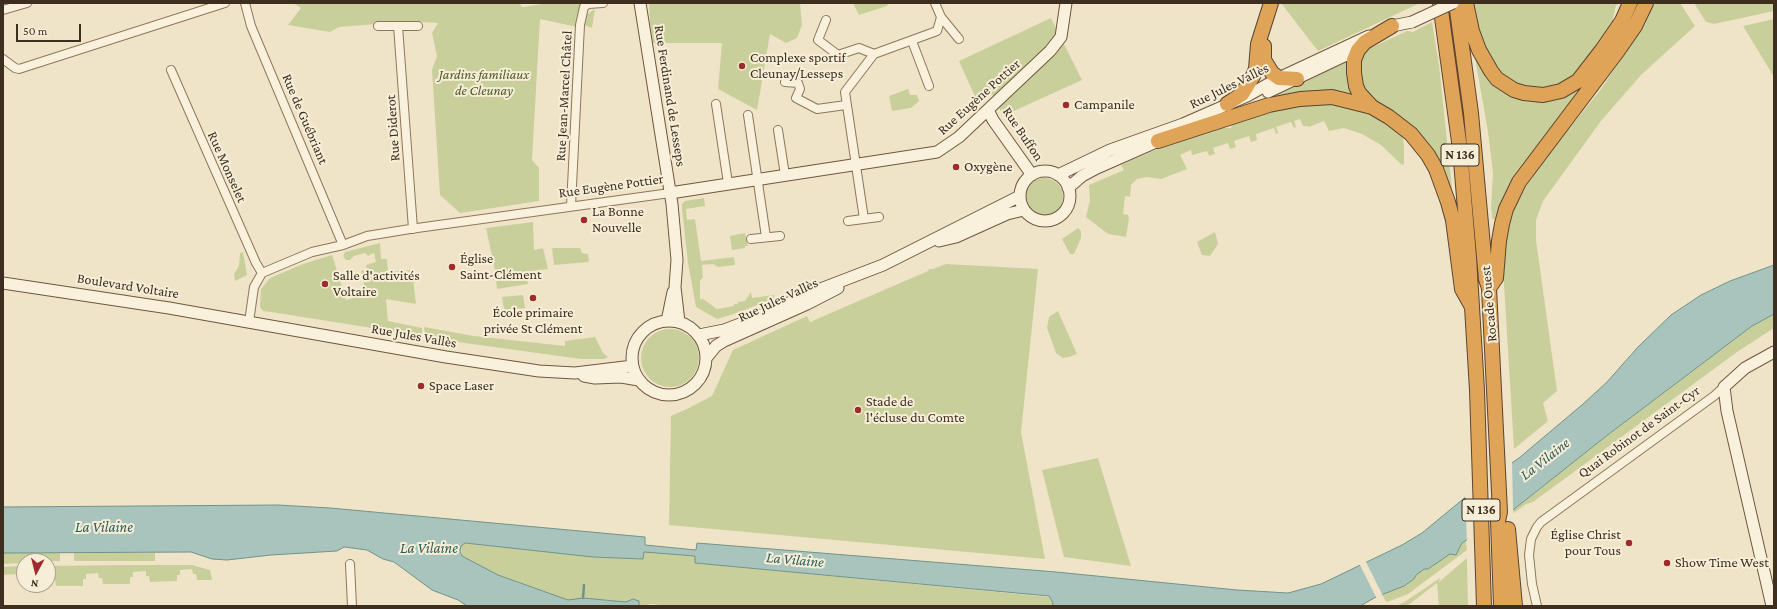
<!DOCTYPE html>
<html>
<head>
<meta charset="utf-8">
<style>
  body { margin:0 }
  #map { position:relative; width:1777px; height:609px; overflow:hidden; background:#f0e4c8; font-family:"Crimson Pro",serif }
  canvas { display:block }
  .frame { position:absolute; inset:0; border:4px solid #3d2e20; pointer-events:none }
  .north { position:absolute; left:16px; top:553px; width:40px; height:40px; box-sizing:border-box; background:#f7eed8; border:1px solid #ada18e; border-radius:50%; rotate:187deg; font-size:11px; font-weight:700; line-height:16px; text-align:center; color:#3d2e20 }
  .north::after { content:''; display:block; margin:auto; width:14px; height:18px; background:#9e2a2b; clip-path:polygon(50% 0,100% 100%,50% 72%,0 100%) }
  .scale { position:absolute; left:16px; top:24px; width:65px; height:18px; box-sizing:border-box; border:2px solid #3d2e20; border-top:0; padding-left:5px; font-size:12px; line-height:14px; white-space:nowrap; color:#3d2e20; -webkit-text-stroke:3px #f7eed8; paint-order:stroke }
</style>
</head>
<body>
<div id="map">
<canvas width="1777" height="609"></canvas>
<div class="frame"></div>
<div class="north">N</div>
<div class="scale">50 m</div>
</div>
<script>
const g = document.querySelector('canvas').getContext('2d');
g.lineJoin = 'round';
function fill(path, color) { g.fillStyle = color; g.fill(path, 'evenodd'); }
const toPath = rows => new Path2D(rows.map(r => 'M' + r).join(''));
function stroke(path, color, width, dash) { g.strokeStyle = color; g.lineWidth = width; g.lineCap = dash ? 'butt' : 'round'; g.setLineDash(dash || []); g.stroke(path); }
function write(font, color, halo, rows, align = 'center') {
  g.font = font + ' "Crimson Pro",serif'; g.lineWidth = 4; g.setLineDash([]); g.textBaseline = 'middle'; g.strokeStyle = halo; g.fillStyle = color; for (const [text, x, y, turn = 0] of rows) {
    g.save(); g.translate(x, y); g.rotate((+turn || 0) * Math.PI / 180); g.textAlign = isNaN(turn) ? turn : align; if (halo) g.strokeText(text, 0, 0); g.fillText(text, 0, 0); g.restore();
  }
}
fill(toPath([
  [293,3,520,3,521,6,523,7,548,3,581,3,577,27,540,19,532,160,539,168,539,201,460,213,440,195,432,70,437,56,432,33,438,23,405,21,377,24,339,27,330,32,288,25,301,8],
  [649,3,800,3,802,25,797,38,786,43,770,34,757,110,718,89,722,43,651,43],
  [853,3,888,3,887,6,859,15],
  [1281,3,1420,3,1318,51],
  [1471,3,1622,3,1616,5,1613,19,1607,31,1576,75,1568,81,1549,88,1527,88,1514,82,1501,74,1494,66,1479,34],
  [1655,3,1680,3,1695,26,1641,75,1601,121,1543,201,1536,220,1536,240,1557,391,1543,403,1548,421,1514,449,1503,268,1506,237,1513,210,1527,185,1550,153,1601,89,1646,23,1647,12],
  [1694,3,1774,3,1774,11,1714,24,1706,22],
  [595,9,592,28,584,25,586,15],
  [1051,18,1082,80,1003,116,992,94,977,101,959,61],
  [1774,19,1774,77,1743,26],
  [1432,22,1439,65,1452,188,1450,188,1366,94,1360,80,1360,63,1366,50,1407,31,1413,32],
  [1473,46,1520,96,1583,83,1586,88,1496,221,1492,218,1491,208,1493,173,1488,132],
  [1349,59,1347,77,1349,83,1358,98,1268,99],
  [908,89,910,95,917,95,919,101,911,108,892,111,889,96],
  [1333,103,1370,113,1391,125,1401,133,1403,138,1404,147,1404,164,1402,165,1381,145,1362,134,1344,128,1329,131,1324,121,1309,127,1307,126,1303,126,1300,119,1294,121,1296,127,1294,128,1291,122,1276,127,1278,133,1276,134,1274,128,1256,134,1257,140,1251,142,1249,136,1234,141,1236,147,1230,149,1228,143,1213,148,1215,154,1209,156,1207,151,1192,155,1191,150,1180,155,1187,169,1161,179,1147,177,1137,179,1131,185,1130,197,1125,196,1123,214,1128,215,1129,218,1126,237,1108,234,1086,217,1090,200,1089,185,1124,170,1121,165,1186,137,1218,126,1224,128,1231,128,1233,120,1301,104],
  '1025 197a19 19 0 1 1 38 0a19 19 0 1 1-38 0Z',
  [704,198,705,206,686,209,687,220,695,219,701,261,734,257,735,265,718,267,713,264,702,265,703,277,700,281,700,299,703,299,717,309,734,306,734,304,738,304,738,302,745,301,751,292,752,298,774,295,774,298,740,312,717,319,696,307,688,263,682,209,682,204,685,201],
  [533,222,534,250,543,248,548,269,496,275,486,228],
  [1078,228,1081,231,1081,238,1075,252,1074,254,1070,254,1062,239],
  [1215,232,1218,244,1210,256,1202,255,1197,242],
  [745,233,748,246,745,246,745,248,732,250,730,236],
  [380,243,381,259,387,259,388,272,412,270,416,304,386,299,388,321,422,328,422,336,271,312,263,311,260,307,261,289,270,278,303,264,332,255,346,300,366,294,361,271,367,269,366,265,376,262,374,253,368,256,365,253,354,256,350,260,346,260,343,256,345,252],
  [552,248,580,248,582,253,588,254,589,262,554,265],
  [243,252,247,275,235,281,234,274,239,266,240,253],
  [946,264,1038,269,1021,432,1045,559,669,525,671,416,687,409,712,396,733,350,807,316,810,322,928,271,929,269,933,269],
  [526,273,528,284,497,289,496,278],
  [523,295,525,308,504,310,502,297],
  [1058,311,1077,354,1069,357,1063,358,1056,353,1047,328,1049,317],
  [1774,314,1774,328,1737,352,1533,502,1526,504,1514,513,1513,510,1605,437,1752,326],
  [424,327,474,336,565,346,565,341,595,337,603,353,608,357,604,359,581,359,472,344,425,337],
  '641 358a29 29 0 1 1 58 0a29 29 0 1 1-58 0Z',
  [1098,458,1131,566,1064,557,1042,470],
  [1466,541,1467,550,1408,594,1393,600,1386,602,1382,594,1404,586,1414,579,1416,575,1424,569,1428,569,1450,554,1459,550,1462,543],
  [464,543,593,557,643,559,644,552,696,556,696,563,1049,597,1053,603,1052,606,670,606,651,604,643,606,639,606,633,599,626,602,583,598,568,600,498,575,462,556,461,546],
  [3,553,60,553,60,561,24,561,24,563,3,564],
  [74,553,155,553,155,561,74,561],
  [1467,558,1468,606,1439,606,1437,583,1407,606,1396,606,1406,601,1440,578,1439,582],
  [131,565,192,565,210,570,212,580,197,580,196,574,193,574,192,569,180,570,180,575,177,575,177,581,150,582,149,576,146,576,146,571,133,572,133,577,130,577,130,584,103,584,102,578,99,578,98,573,86,574,86,579,83,579,83,586,56,586,55,580,52,580,52,575,48,575,48,566],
  [20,566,20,574,3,575,3,567]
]), '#c9cf9b');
const water = toPath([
  [1774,265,1774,314,1752,326,1605,437,1513,510,1462,543,1456,555,1450,554,1428,569,1424,569,1416,575,1414,579,1404,586,1376,597,1360,606,1052,606,1053,603,1049,596,695,563,695,556,644,552,643,559,593,557,465,543,461,546,460,551,462,556,498,575,568,600,583,598,626,602,633,599,639,601,639,606,643,606,467,606,458,600,432,590,394,562,383,559,367,550,344,547,337,551,271,555,227,560,212,559,191,552,3,553,3,507,278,505,330,508,645,537,645,545,696,550,697,543,1056,572,1237,590,1288,593,1321,584,1402,545,1422,533,1485,481,1519,458,1583,404,1607,382,1638,347,1671,315,1701,295,1730,281,1774,265]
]);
fill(water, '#a9c4bc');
stroke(water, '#6f938a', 1);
fill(toPath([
  [1512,460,1513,512,1467,543,1465,494,1484,479],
  [1365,560,1383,596,1377,599,1359,563]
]), '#f0e4c8');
stroke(toPath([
  [583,598,584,585]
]), '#6f938a', 2.5);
const street = toPath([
  [245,3,251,26,343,245],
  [935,3,941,17,959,39],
  [3,10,27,3],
  [826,20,818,40,838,55,859,48,874,54],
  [378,26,418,26],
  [398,26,413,229],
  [912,41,929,86],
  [3,59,15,68,19,69,225,3],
  [171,70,256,263,262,273],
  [785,82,798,83,800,89,796,98,817,109,846,105],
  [716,104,728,183],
  [748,115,766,237],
  [778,130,785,175],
  [571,206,580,25,584,7,588,4,603,3],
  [864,219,845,92,874,54,937,31,941,17],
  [848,221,879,217],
  [751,239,780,236],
  [249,322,254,287,262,273,312,252,343,245,367,236,410,229,670,193],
  [350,564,352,606],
  [1537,606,1532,584,1529,555,1531,539,1537,527,1541,522,1714,396,1724,387]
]);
const secondary = toPath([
  [640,3,672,204,677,260,675,287,679,322],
  [1385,29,1392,26,1412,22],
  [1268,92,1361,48],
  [988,110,993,120,1032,175],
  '1020 196a25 25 0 1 1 50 0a25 25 0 1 1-50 0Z',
  [1058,175,1110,150,1183,124,1247,96,1279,78,1369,36],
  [1068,188,1082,176,1097,168,1163,139],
  [670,193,937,152,959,137,1050,51,1061,37,1066,3],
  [939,241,956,237,1007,214,1024,210],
  [3,283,169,308,446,357,539,371,575,373,633,366],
  '632 358a37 37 0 1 1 74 0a37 37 0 1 1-74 0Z',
  [667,321,673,292],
  [699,335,724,330,748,321,818,290,883,265,1020,196],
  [707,357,716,346,724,341,807,304,838,288],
  [584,376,595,378,621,377,639,380],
  [1772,606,1727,411,1724,387,1745,368,1774,352]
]);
const highway = toPath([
  [1440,3,1460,149,1469,257,1477,390,1484,606],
  [1456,3,1471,113,1486,279,1489,288,1500,512,1498,521,1501,606],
  [1466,3,1472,31,1479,50,1491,71,1497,79,1514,90,1524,93,1543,95,1561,91,1578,81,1602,50,1622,21,1630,3],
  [1264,46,1264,60,1272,73,1279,78,1297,79],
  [1227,104,1242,94,1253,76,1256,69,1258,44,1271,3],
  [1371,106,1359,93,1356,86,1354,73,1354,60,1358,50,1365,42,1392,26],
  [1158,141,1269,105,1300,99,1332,97,1372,107,1389,117,1411,134,1428,155,1436,169,1448,202,1453,220,1462,289,1471,305],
  [1489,288,1496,278,1499,241,1502,224,1506,209,1519,182,1617,52,1635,26,1646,3],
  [1508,529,1515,606]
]);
stroke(street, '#8d765c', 10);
stroke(secondary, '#6f573f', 13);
stroke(highway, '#5b4430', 16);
stroke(street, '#faf1dc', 8);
stroke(secondary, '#faf1dc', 11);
stroke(highway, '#e0a458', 14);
const secondaryBridge = toPath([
  [1412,22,1453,3]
]);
stroke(secondaryBridge, '#6f573f', 13, []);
stroke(secondaryBridge, '#faf1dc', 11);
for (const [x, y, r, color] of [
  [742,66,4,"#9e2a2b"],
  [1066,105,4,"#9e2a2b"],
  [956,167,4,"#9e2a2b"],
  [584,220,4,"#9e2a2b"],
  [452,267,4,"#9e2a2b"],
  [325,284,4,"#9e2a2b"],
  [533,298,4,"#9e2a2b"],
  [421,386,4,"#9e2a2b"],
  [858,410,4,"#9e2a2b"],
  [1629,543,4,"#9e2a2b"],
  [1667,563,4,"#9e2a2b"]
]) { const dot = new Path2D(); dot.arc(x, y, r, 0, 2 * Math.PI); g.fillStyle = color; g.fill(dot); stroke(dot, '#f7eed8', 1.5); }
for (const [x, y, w] of [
  [1460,155,38],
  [1481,510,38]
]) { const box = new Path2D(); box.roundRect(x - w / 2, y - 11, w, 22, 3); g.fillStyle = '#f7eed8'; g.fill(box); stroke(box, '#3d2e20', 1); }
write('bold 13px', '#3d2e20', null, [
  ["N 136",1460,155],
  ["N 136",1481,510]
]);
write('14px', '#3d2e20', '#f7eed8', [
  ["Complexe sportif",750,58],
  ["Cleunay/Lesseps",750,74],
  ["Campanile",1074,105],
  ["Oxygène",964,167],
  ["La Bonne",592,212],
  ["Nouvelle",592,228],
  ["Église",460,259],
  ["Saint-Clément",460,275],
  ["Salle d'activités",333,276],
  ["Voltaire",333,292],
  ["École primaire",533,313,"center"],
  ["privée St Clément",533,329,"center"],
  ["Space Laser",429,386],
  ["Stade de",866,402],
  ["l'écluse du Comte",866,418],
  ["Église Christ",1621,535,"right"],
  ["pour Tous",1621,551,"right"],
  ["Show Time West",1675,563]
], 'left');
write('italic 14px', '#4d5a26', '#f7eed8', [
  ["Jardins familiaux",484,75],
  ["de Cleunay",484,91]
]);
write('14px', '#3d2e20', '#f7eed8', [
  ["Rue Jules Vallès",1229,86,-26],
  ["Rue Jean-Marcel Châtel",564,96,-87],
  ["Rue Ferdinand de Lesseps",670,96,81],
  ["Rue Eugène Pottier",979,97,-42],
  ["Rue de Guébriant",305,119,67],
  ["Rue Diderot",393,128,-94],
  ["Rue Buffon",1023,134,56],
  ["Rue Monselet",227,167,66],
  ["Rue Eugène Pottier",611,186,-8],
  ["Boulevard Voltaire",128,286,9],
  ["Rue Jules Vallès",778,300,-25],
  ["Rocade Ouest",1489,304,-95],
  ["Rue Jules Vallès",414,336,10],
  ["Quai Robinot de Saint-Cyr",1639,432,-36]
]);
write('italic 15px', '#2f5d5a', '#f7eed8', [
  ["La Vilaine",1545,459,-38],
  ["La Vilaine",104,527],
  ["La Vilaine",429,548],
  ["La Vilaine",795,560,5]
]);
</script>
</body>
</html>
